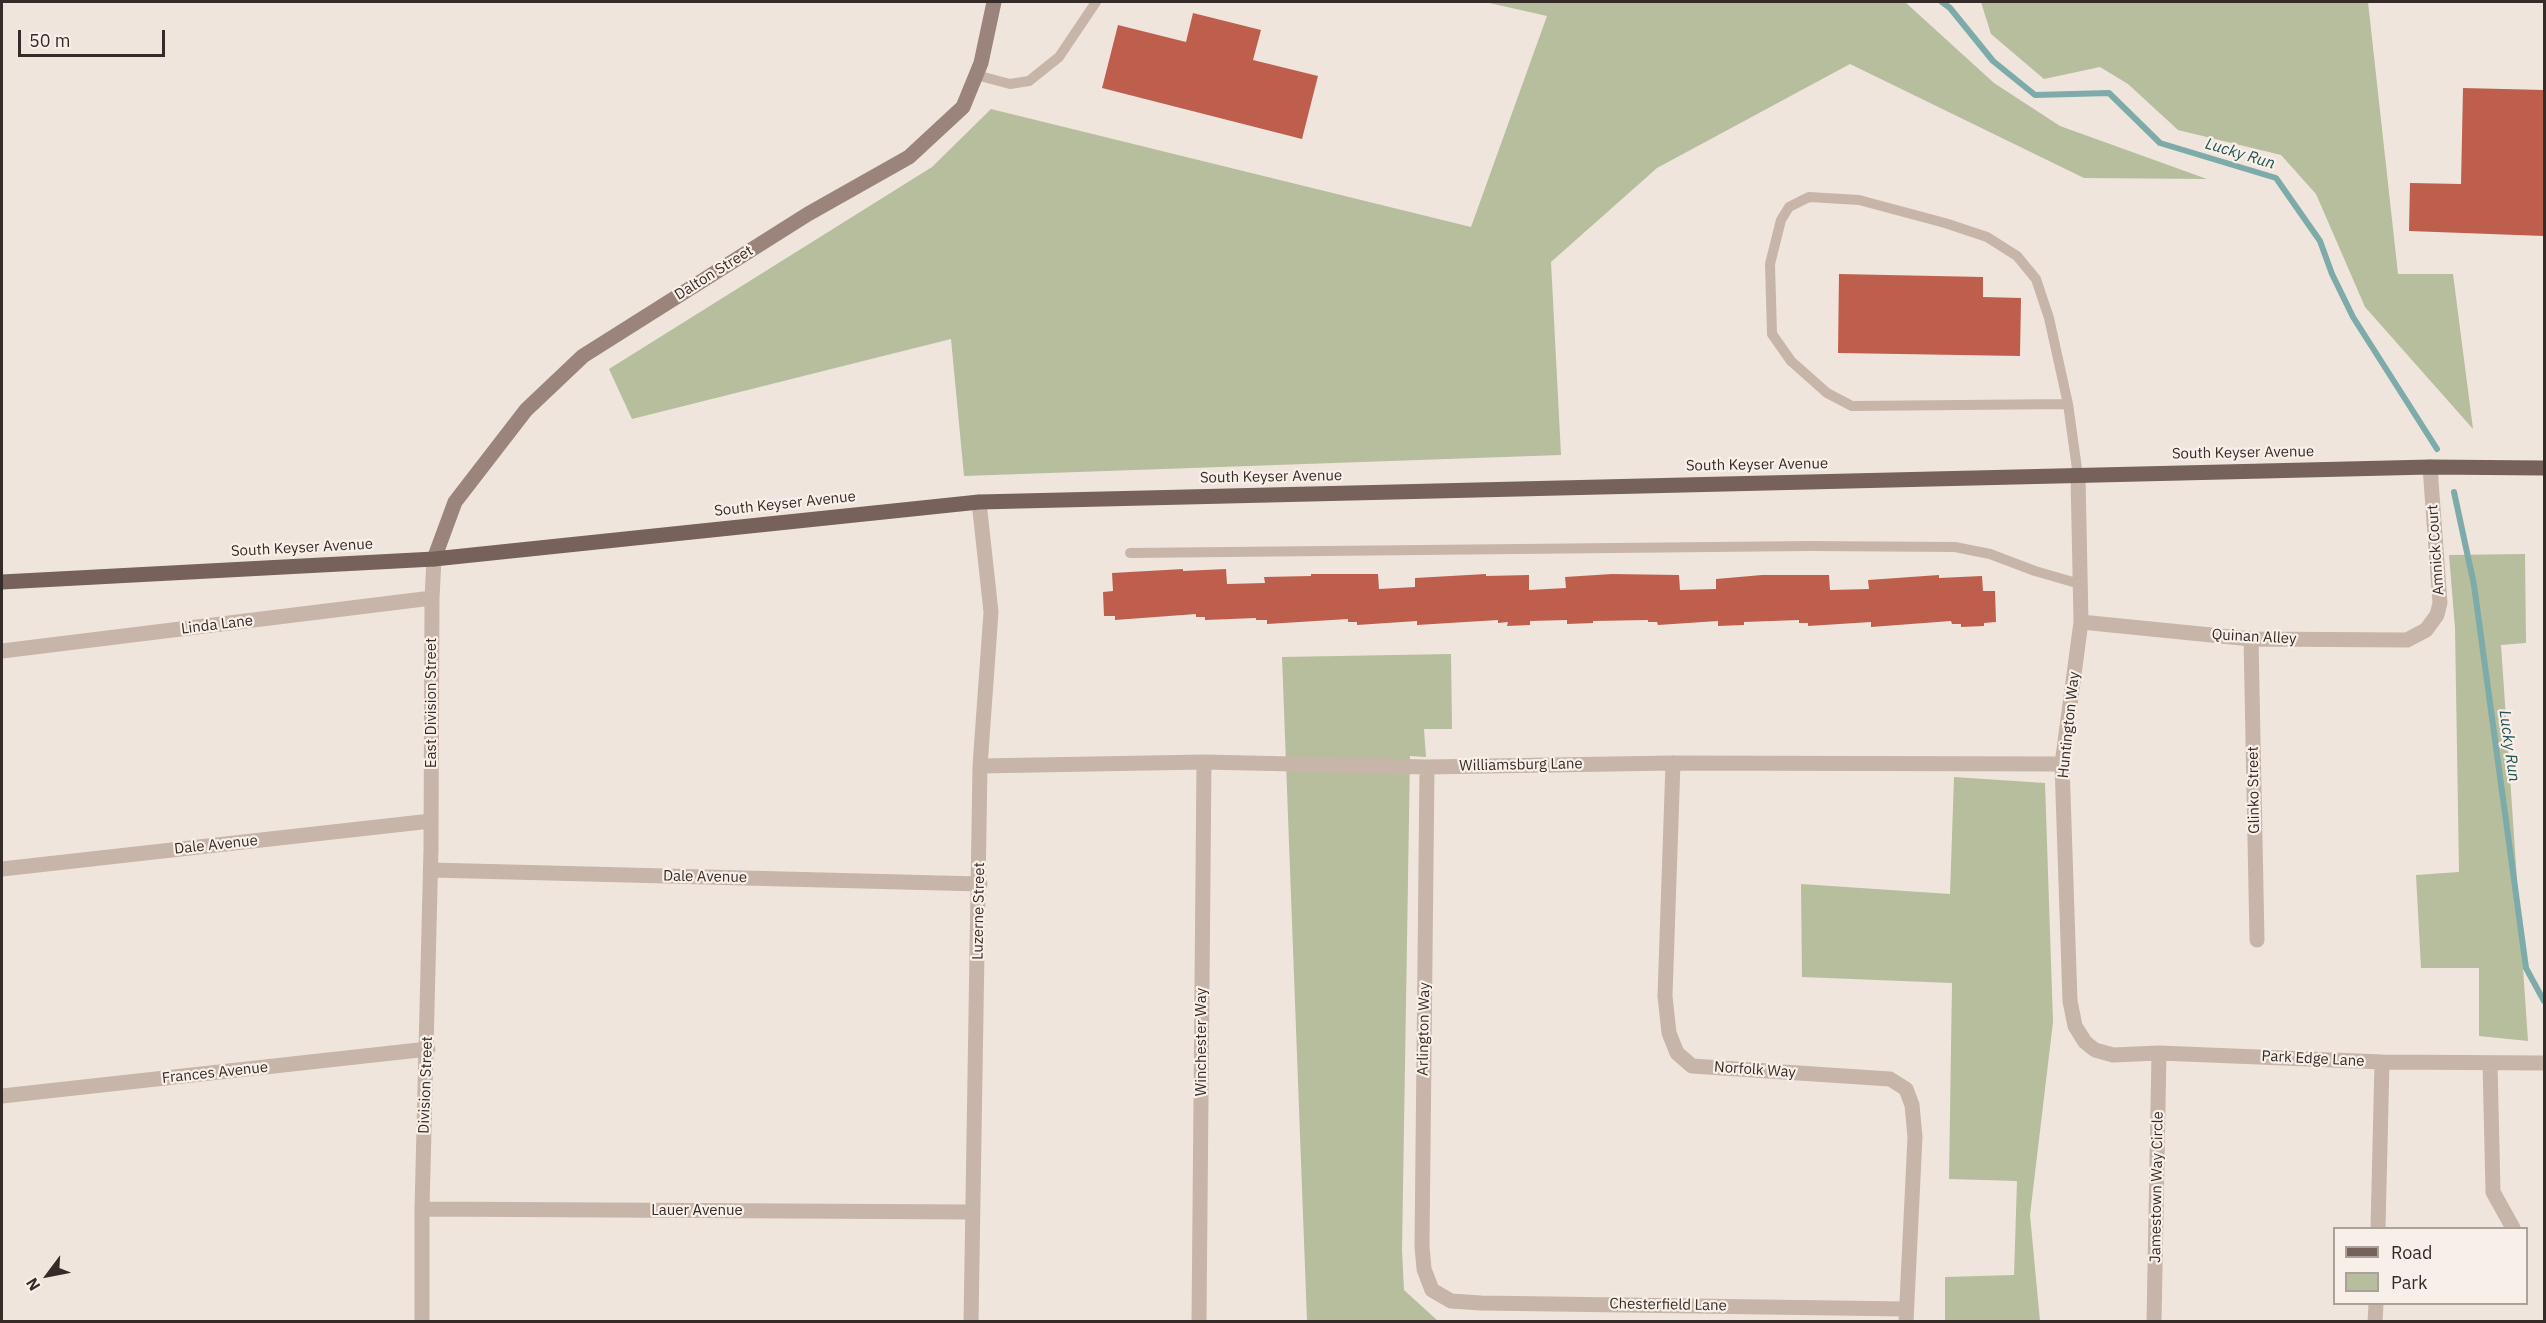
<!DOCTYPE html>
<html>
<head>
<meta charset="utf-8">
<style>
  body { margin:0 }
  #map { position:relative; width:2546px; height:1323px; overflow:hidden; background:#f0e5dc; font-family:"IBM Plex Sans",sans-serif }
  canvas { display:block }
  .frame { position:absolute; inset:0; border:3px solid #352b28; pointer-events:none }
  .legend { position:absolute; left:2333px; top:1227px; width:195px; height:78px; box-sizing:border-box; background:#f8f0e8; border:2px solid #aaa19b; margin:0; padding:8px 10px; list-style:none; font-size:18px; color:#352b28 }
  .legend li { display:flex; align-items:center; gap:12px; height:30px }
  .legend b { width:30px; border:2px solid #aaa19b }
  .north { position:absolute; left:18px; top:1245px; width:60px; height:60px; -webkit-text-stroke:4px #f8f0e8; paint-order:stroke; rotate:238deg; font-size:16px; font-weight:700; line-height:24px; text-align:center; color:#352b28 }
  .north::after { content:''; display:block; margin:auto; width:21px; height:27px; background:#352b28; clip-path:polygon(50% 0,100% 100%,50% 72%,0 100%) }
  .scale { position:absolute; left:18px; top:30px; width:147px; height:27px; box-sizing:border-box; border:3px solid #352b28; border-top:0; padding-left:8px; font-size:18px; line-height:21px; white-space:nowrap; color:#352b28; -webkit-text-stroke:4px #f8f0e8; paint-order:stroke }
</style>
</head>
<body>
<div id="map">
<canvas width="2546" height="1323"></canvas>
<div class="frame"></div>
<ul class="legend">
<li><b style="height:8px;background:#76625a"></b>Road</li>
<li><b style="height:16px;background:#b6be9d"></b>Park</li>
</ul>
<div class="north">N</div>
<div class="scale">50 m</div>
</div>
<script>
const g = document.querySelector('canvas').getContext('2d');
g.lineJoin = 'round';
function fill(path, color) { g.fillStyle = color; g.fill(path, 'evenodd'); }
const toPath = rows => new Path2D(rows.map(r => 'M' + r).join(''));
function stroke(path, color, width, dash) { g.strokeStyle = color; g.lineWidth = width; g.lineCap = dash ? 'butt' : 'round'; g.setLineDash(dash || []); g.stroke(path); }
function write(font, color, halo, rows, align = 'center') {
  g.font = font + ' "IBM Plex Sans",sans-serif'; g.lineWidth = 4.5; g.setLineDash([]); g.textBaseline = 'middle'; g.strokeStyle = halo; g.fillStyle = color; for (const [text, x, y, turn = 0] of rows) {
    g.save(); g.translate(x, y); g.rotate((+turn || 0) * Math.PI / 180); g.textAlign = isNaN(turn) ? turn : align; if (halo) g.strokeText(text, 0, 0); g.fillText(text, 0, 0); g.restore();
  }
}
fill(toPath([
  [1485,2,1905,2,1994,83,2060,126,2207,179,2084,178,1850,64,1657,168,1551,262,1561,455,964,476,951,339,632,419,609,369,932,167,991,109,1471,227,1547,16],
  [1981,2,2368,2,2398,274,2453,274,2473,429,2365,307,2316,194,2281,155,2178,130,2128,84,2100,67,2044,79,1991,34],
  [2525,554,2526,643,2501,645,2528,1041,2479,1036,2479,968,2421,968,2416,875,2459,872,2455,628,2449,555],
  [1451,654,1452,729,1424,729,1426,757,1410,756,1402,1250,1404,1290,1438,1321,1307,1321,1282,657],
  [1954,777,2045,783,2053,1022,2030,1215,2040,1321,1945,1321,1945,1277,2014,1275,2017,1181,1949,1179,1952,983,1802,977,1801,884,1950,894]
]), '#b6be9d');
stroke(toPath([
  [1942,2,1950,8,1993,61,2035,95,2109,93,2160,143,2276,178,2320,241,2332,274,2353,317,2437,449],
  [2454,492,2474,585,2526,968,2544,1001]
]), '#7dabaa', 6);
fill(toPath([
  [1193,13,1261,30,1253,60,1318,76,1302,139,1102,88,1118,25,1186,42],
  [2463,88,2544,90,2544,236,2409,231,2410,183,2461,184],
  [1839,274,1983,277,1983,297,2021,298,2020,356,1838,353],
  [1183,569,1183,571,1226,569,1227,584,1265,583,1264,577,1311,576,1311,574,1378,574,1379,589,1415,587,1415,578,1486,574,1486,576,1529,575,1529,590,1566,588,1565,577,1612,574,1679,575,1680,590,1716,589,1716,579,1762,575,1829,575,1830,590,1869,589,1868,580,1939,575,1939,578,1982,576,1983,591,1995,591,1996,622,1984,623,1984,626,1961,627,1961,624,1952,624,1951,621,1871,627,1871,622,1808,626,1808,623,1799,623,1799,620,1744,622,1744,625,1718,626,1718,621,1658,625,1657,622,1648,622,1648,620,1593,621,1593,623,1567,624,1567,620,1530,621,1530,625,1507,626,1508,622,1498,623,1498,620,1417,625,1417,621,1357,625,1357,622,1348,622,1348,619,1267,624,1267,620,1256,620,1256,618,1205,620,1205,617,1196,617,1196,614,1115,620,1115,616,1104,616,1103,592,1113,591,1112,573]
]), '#be5f4d');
stroke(toPath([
  [976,75,1010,84,1029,81,1059,57,1096,2],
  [2068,404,1852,406,1827,393,1791,361,1772,334,1770,264,1781,220,1789,207,1809,197,1859,200,1945,223,1987,237,2017,256,2036,279,2049,318,2068,404,2078,476],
  [1130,553,1809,546,1955,547,1990,554,2035,571,2080,584]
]), '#c8b5a9', 10);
stroke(toPath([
  [2078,476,2081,622,2062,764,2070,1001,2075,1026,2085,1042,2095,1050,2113,1055,2159,1053,2382,1062,2544,1063],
  [2081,622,2251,639,2407,640,2426,630,2437,615,2440,603,2430,467],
  [2251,639,2257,940],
  [2,651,432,598],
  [1673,763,1665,996,1669,1033,1677,1053,1692,1066,1890,1079,1906,1089,1912,1105,1915,1137,1906,1322],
  [980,766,1204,762,1427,767,1673,763,2062,764],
  [1427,767,1422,1246,1424,1269,1432,1290,1451,1301,1481,1303,1906,1309],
  [2,869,431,821],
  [431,870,980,884],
  [2490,1063,2493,1192,2513,1228],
  [2,1096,428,1049],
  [422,1209,972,1212],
  [2378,1228,2382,1062],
  [422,1322,422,1209,431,848,432,598,434,559],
  [971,1322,980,766,991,612,979,502],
  [1199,1322,1204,762],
  [2154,1322,2159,1053],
  [2375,1322,2376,1304]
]), '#c8b5a9', 15);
stroke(toPath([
  [434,559,455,502,526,410,583,356,808,214,909,157,963,107,981,63,994,2]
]), '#9b847b', 15);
stroke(toPath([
  [2,582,434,559,979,502,2430,467,2544,468]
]), '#76625a', 15);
write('15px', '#352b28', '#f8f0e8', [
  ["Dalton Street",714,273,-32],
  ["South Keyser Avenue",2243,453,-1],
  ["South Keyser Avenue",1757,465,-1],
  ["South Keyser Avenue",1271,477,-1],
  ["South Keyser Avenue",785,504,-6],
  ["South Keyser Avenue",302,548,-3],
  ["Amnick Court",2436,550,-94],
  ["Linda Lane",217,625,-7],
  ["Quinan Alley",2254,637,3],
  ["East Division Street",432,703,-90],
  ["Huntington Way",2069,725,-84],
  ["Williamsburg Lane",1521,765,-1],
  ["Glinko Street",2254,790,-91],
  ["Dale Avenue",216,845,-6],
  ["Dale Avenue",705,877,1],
  ["Luzerne Street",979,911,-89],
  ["Arlington Way",1424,1029,-89],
  ["Winchester Way",1202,1042,-90],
  ["Park Edge Lane",2313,1059,3],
  ["Norfolk Way",1755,1070,4],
  ["Frances Avenue",215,1073,-6],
  ["Division Street",426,1085,-88],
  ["Jamestown Way Circle",2157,1187,-89],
  ["Lauer Avenue",697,1211],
  ["Chesterfield Lane",1668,1305,1]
]);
write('italic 16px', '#215453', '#f8f0e8', [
  ["Lucky Run",2240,154,17],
  ["Lucky Run",2509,746,82]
]);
</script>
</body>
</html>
